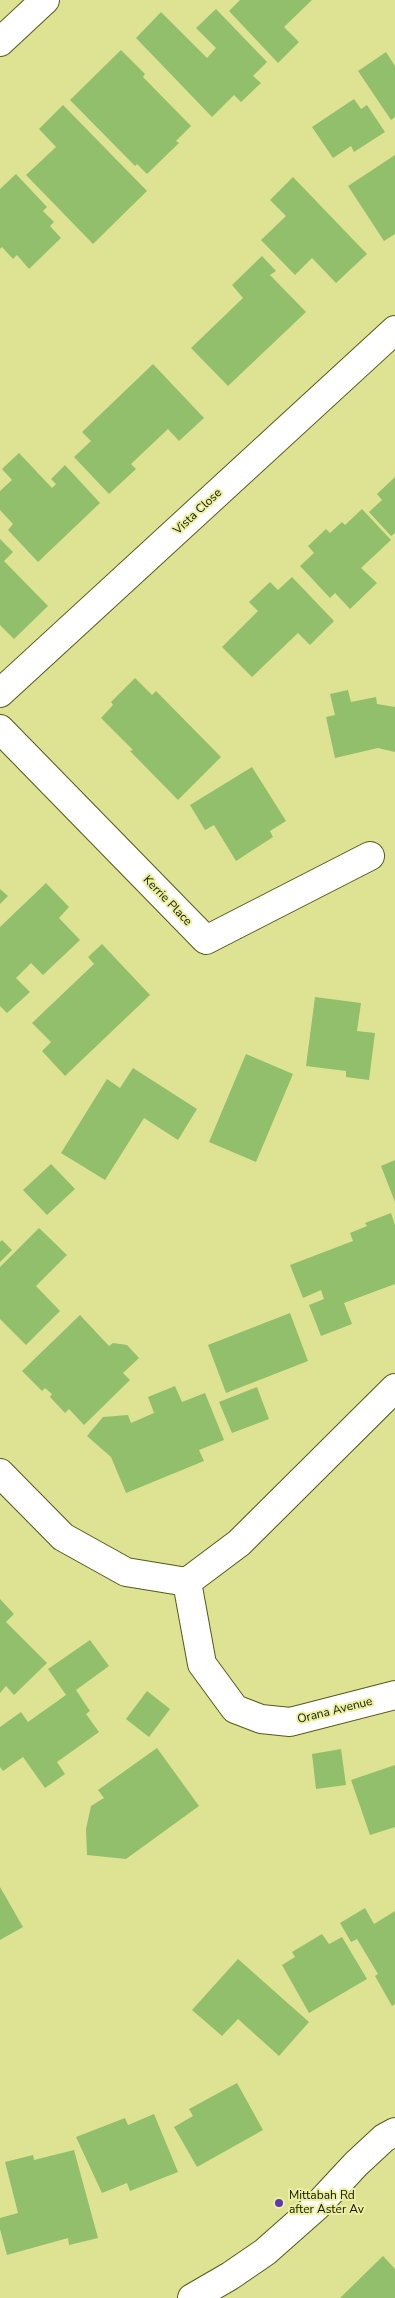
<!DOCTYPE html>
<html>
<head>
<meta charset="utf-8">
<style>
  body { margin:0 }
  canvas { display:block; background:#dde393 }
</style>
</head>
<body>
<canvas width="395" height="2298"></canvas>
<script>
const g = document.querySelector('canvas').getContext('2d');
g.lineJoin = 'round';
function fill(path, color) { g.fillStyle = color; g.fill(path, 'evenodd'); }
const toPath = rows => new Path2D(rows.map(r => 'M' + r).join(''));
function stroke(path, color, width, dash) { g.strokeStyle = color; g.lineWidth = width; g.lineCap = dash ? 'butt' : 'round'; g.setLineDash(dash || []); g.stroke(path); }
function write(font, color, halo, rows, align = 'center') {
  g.font = font + ' "Nunito Sans",sans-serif'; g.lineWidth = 4; g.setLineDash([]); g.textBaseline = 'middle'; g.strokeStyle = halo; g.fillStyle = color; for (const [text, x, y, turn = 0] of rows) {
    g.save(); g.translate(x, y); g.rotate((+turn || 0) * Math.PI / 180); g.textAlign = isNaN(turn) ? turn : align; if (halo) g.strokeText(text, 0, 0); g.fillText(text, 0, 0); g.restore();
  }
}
fill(toPath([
  [240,0,312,0,284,27,299,42,278,63,229,11],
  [216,9,267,62,253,76,261,83,241,102,234,95,212,117,136,38,161,12,207,58,216,48,196,28],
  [121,50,145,74,143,77,191,126,176,141,179,143,147,174,137,164,135,166,70,100],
  [386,52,395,66,395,117,391,120,358,71],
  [354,99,361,109,367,105,385,132,354,152,351,146,333,158,312,127],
  [63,105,147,191,93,244,26,175,56,147,39,129],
  [395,155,395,234,384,241,348,186],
  [16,174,47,207,43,211,54,222,50,226,61,238,29,269,17,255,13,259,2,247,0,249,0,189],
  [293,177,367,254,336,283,312,258,295,275,261,240,286,216,270,200],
  [262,256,276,271,270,275,306,312,228,386,191,348,243,298,232,285],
  [153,364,204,418,179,441,168,429,131,464,136,469,109,494,74,457,91,441,82,432],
  [19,453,52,488,56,484,51,479,65,465,100,503,38,562,8,530,13,524,0,510,0,491,12,480,2,469],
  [395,477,395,533,391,536,369,512,382,500,377,494],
  [362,509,391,540,361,568,377,583,350,609,335,593,330,598,300,566,314,553,308,546,326,529,330,533,342,522,345,525],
  [0,539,13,552,4,561,48,606,14,639,0,625],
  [292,577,334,621,310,645,298,633,252,677,222,647,258,611,249,602,270,582,278,590],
  [135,678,152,695,156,691,221,757,178,800,130,751,133,750,101,718,113,705,111,702],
  [348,690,351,702,376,697,377,704,395,707,395,752,378,748,335,758,326,717,335,715,330,694],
  [252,767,286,821,270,831,273,837,236,861,214,825,205,830,190,805],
  [46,883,69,907,59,918,80,940,43,975,31,963,16,978,30,992,7,1013,0,1006,0,927],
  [0,889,8,896,0,904],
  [102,944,150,995,65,1076,42,1051,51,1042,32,1023,94,964,88,957],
  [315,997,361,1003,357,1031,375,1033,369,1080,346,1077,346,1071,306,1066],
  [246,1054,293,1074,256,1162,209,1142],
  [133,1068,197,1109,178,1140,144,1118,105,1180,61,1153,107,1079,120,1088],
  [395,1160,395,1202,381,1166],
  [51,1164,75,1189,47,1215,23,1190],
  [391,1213,395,1225,395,1284,344,1303,352,1324,321,1336,309,1305,324,1299,321,1290,303,1298,290,1265,353,1241,350,1233,367,1226,365,1223],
  [39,1228,67,1255,36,1286,60,1311,26,1345,0,1319,0,1267],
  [2,1240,12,1250,0,1262,0,1242],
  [290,1313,308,1361,226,1393,208,1345],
  [80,1315,109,1346,113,1343,127,1345,139,1358,123,1373,130,1380,84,1425,69,1409,65,1413,50,1397,52,1394,45,1388,42,1391,22,1371],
  [175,1386,182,1402,205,1393,224,1440,199,1450,204,1461,126,1493,111,1457,87,1436,103,1417,128,1415,131,1423,154,1413,148,1397],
  [257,1387,269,1419,232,1433,219,1402],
  [0,1599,14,1614,6,1622,47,1663,14,1695,6,1686,0,1693],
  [90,1640,109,1666,76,1690,90,1711,86,1714,99,1732,57,1762,65,1774,45,1788,23,1757,3,1771,0,1767,0,1727,21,1712,28,1722,66,1695,48,1669],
  [147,1691,170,1709,149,1737,126,1719],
  [157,1748,199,1806,126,1859,87,1855,86,1829,91,1806,104,1798,98,1790],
  [341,1749,346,1785,316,1789,312,1754],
  [395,1765,395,1827,370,1835,351,1780],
  [0,1887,23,1927,0,1940],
  [365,1908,374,1924,395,1911,395,2004,392,2006,375,1976,378,1974,357,1939,351,1942,340,1923],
  [322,1934,329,1944,342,1937,367,1979,309,2013,282,1965,295,1957,292,1952],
  [238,1959,309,2022,279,2056,238,2019,222,2036,192,2010],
  [237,2083,263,2130,197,2167,174,2127,193,2116,189,2109],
  [154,2114,178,2172,130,2191,127,2183,102,2193,76,2137,125,2118,128,2125],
  [74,2150,98,2238,69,2245,68,2238,7,2255,0,2229,0,2218,18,2213,5,2162,33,2155,34,2160],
  [383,2256,395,2269,395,2298,340,2298]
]), '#92bf6b');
const street = toPath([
  [0,42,45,0],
  [0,693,395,330],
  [0,729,206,940,370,856],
  [0,1473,63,1537,126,1572,187,1582,239,1543,395,1388],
  [187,1582,202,1664,235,1709,261,1719,290,1722,395,1695],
  [192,2298,230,2276,265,2252,317,2206,356,2164,384,2138,395,2132]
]);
stroke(street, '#56591d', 30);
stroke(street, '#fff', 28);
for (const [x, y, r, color] of [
  [279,2203,5,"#5d39b1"]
]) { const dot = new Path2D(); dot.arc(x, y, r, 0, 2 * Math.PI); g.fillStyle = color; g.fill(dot); stroke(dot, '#ebf0a0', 2); }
write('12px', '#151600', '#ebf0a0', [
  ["Vista Close",198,512,-43],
  ["Kerrie Place",167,901,46],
  ["Orana Avenue",335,1711,-14]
]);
write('12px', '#151600', '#ebf0a0', [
  ["Mittabah Rd",289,2196],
  ["after Aster Av",289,2210]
], 'left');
</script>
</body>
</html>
